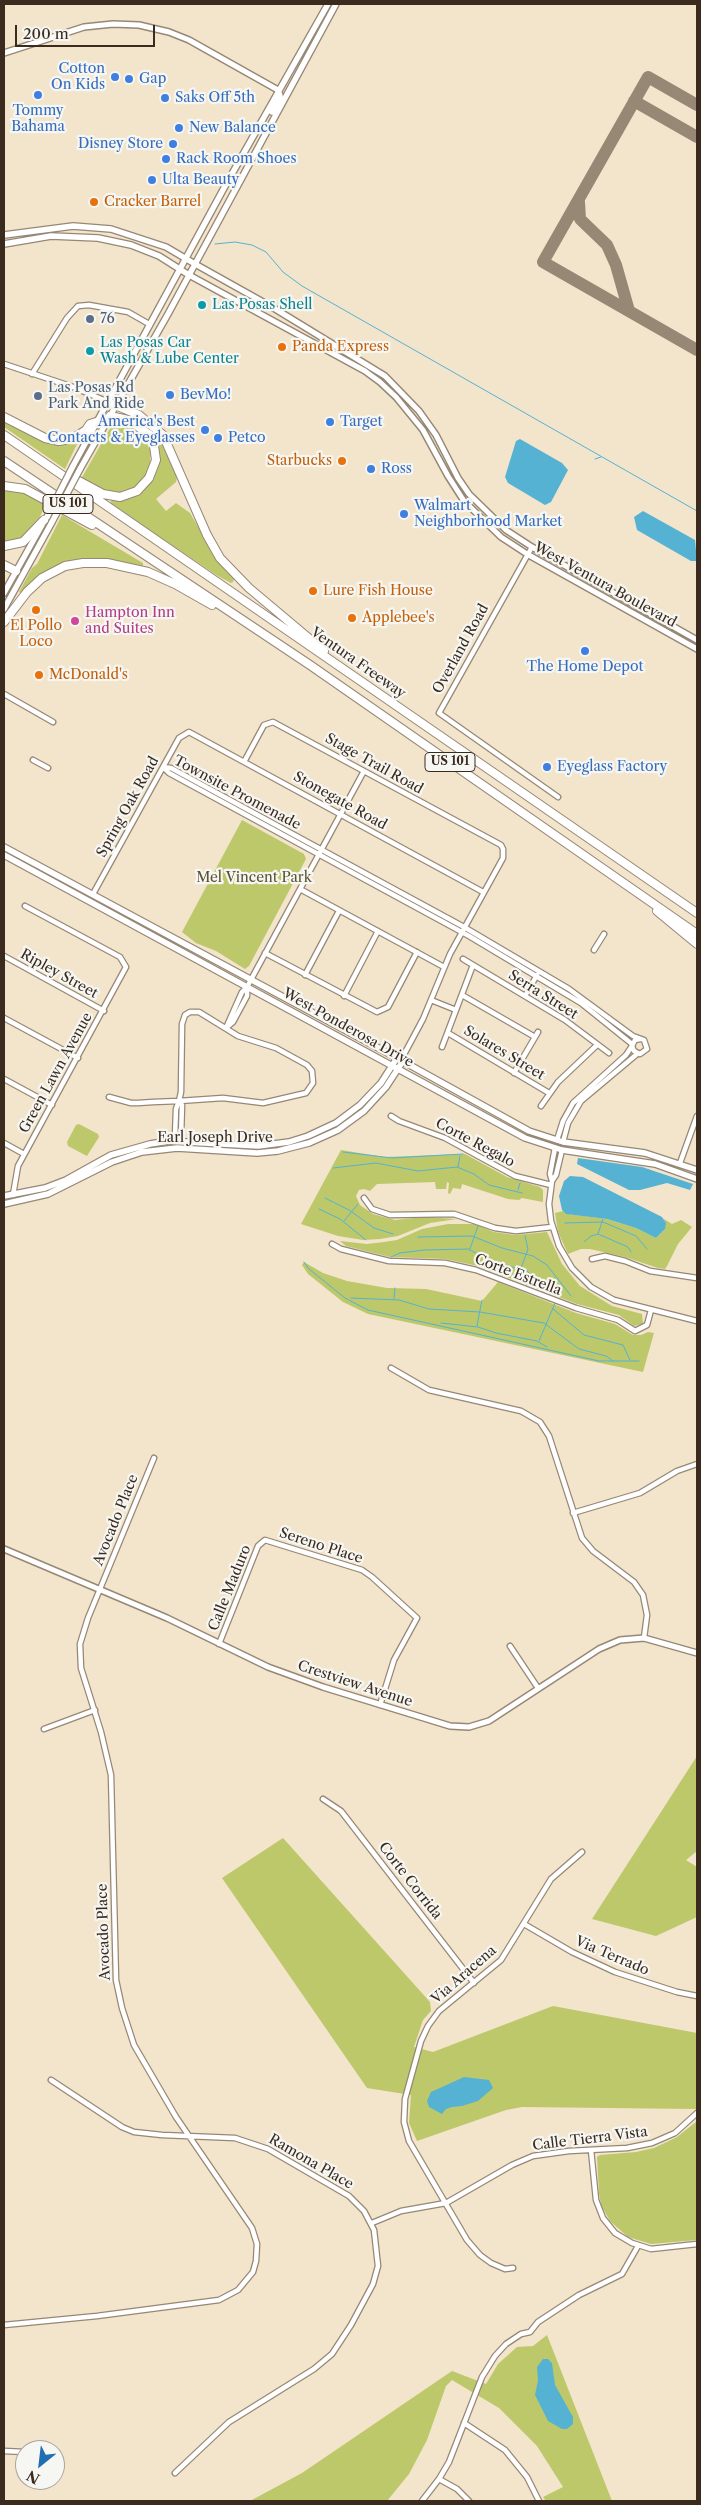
<!DOCTYPE html>
<html>
<head>
<meta charset="utf-8">
<style>
  body { margin:0 }
  #map { position:relative; width:701px; height:2505px; overflow:hidden; background:#f3e4cc; font-family:"Libre Caslon Text",serif }
  canvas { display:block }
  .frame { position:absolute; inset:0; border:5px solid #3b2a1e; pointer-events:none }
  .north { position:absolute; left:15px; top:2440px; width:50px; height:50px; box-sizing:border-box; background:#f6f6f2; border:1px solid #aba49d; border-radius:50%; rotate:209deg; font-size:14px; font-weight:700; line-height:20px; text-align:center; color:#3b2a1e }
  .north::after { content:''; display:block; margin:auto; width:18px; height:22px; background:#1f6fb2; clip-path:polygon(50% 0,100% 100%,50% 72%,0 100%) }
  .scale { position:absolute; left:15px; top:25px; width:140px; height:22px; box-sizing:border-box; border:2px solid #3b2a1e; border-top:0; padding-left:6px; font-size:15px; line-height:18px; white-space:nowrap; color:#3b2a1e; -webkit-text-stroke:4px #f6f6f2; paint-order:stroke }
</style>
</head>
<body>
<div id="map">
<canvas width="701" height="2505"></canvas>
<div class="frame"></div>
<div class="north">N</div>
<div class="scale">200 m</div>
</div>
<script>
const g = document.querySelector('canvas').getContext('2d');
g.lineJoin = 'round';
function fill(path, color) { g.fillStyle = color; g.fill(path, 'evenodd'); }
const toPath = rows => new Path2D(rows.map(r => 'M' + r).join(''));
function stroke(path, color, width, dash) { g.strokeStyle = color; g.lineWidth = width; g.lineCap = dash ? 'butt' : 'round'; g.setLineDash(dash || []); g.stroke(path); }
function write(font, color, halo, rows, align = 'center') {
  g.font = font + ' "Libre Caslon Text",serif'; g.lineWidth = 4.5; g.setLineDash([]); g.textBaseline = 'middle'; g.strokeStyle = halo; g.fillStyle = color; for (const [text, x, y, turn = 0] of rows) {
    g.save(); g.translate(x, y); g.rotate((+turn || 0) * Math.PI / 180); g.textAlign = isNaN(turn) ? turn : align; if (halo) g.strokeText(text, 0, 0); g.fillText(text, 0, 0); g.restore();
  }
}
fill(toPath([
  [4,420,36,437,78,442,65,469,4,427],
  [122,421,136,429,144,438,150,450,150,466,143,480,135,487,125,492,107,492,81,479,112,425,116,421],
  [156,445,162,445,177,477,176,482,156,499,166,511,176,503,190,513,217,559,234,579,233,582,231,583,218,576,110,504,112,499,147,485],
  [4,490,24,493,46,505,39,518,19,540,4,543],
  [62,515,143,563,143,567,125,564,57,566,37,578,21,593,19,592,32,568,37,564],
  [242,820,304,854,306,859,249,966,245,969,216,951,196,943,182,932],
  [79,1124,98,1134,99,1137,87,1156,68,1146,67,1142,76,1125],
  [341,1150,384,1157,465,1154,507,1177,540,1187,543,1190,543,1202,522,1198,519,1200,508,1199,462,1184,461,1189,453,1188,450,1194,448,1193,449,1183,447,1182,446,1189,436,1189,435,1182,377,1184,370,1191,364,1189,359,1190,356,1196,360,1205,373,1214,395,1220,424,1217,457,1219,430,1223,398,1236,380,1239,363,1240,338,1236,301,1224],
  [563,1211,568,1214,607,1219,636,1228,656,1238,665,1229,664,1219,672,1224,681,1220,692,1227,678,1244,667,1266,665,1269,658,1268,625,1257,590,1249,581,1249,568,1254,558,1232,555,1213],
  [448,1224,475,1224,494,1232,515,1235,547,1232,562,1264,580,1286,612,1306,642,1314,643,1324,634,1326,619,1315,577,1304,478,1266,445,1259,390,1257,346,1246,340,1241,367,1244,384,1242,397,1240,422,1229],
  [304,1262,323,1273,347,1281,387,1288,426,1289,482,1301,498,1282,576,1313,615,1324,633,1335,641,1335,648,1332,654,1333,643,1372,368,1314,343,1302,308,1274,302,1265],
  [697,1756,697,1851,686,1860,697,1867,697,1917,656,1936,592,1919],
  [283,1838,430,2002,431,2011,423,2020,414,2047,433,2052,553,2006,697,2033,697,2109,522,2107,506,2110,417,2141,409,2123,411,2095,367,2088,222,1878],
  [697,2121,697,2240,651,2244,628,2237,610,2221,601,2205,599,2193,597,2157,600,2155,636,2152,654,2148,677,2137],
  [547,2335,612,2501,546,2501,543,2497,563,2487,537,2446,499,2408,452,2380,446,2386,427,2440,409,2474,387,2501,250,2501,302,2473,452,2371,486,2384,498,2364,517,2347,533,2346]
]), '#bdc86a');
fill(toPath([
  [520,439,562,463,568,470,551,502,545,505,508,483,505,477,516,441],
  [643,511,695,540,697,561,691,561,637,530,634,517],
  [578,1158,642,1167,693,1184,690,1190,667,1183,640,1190,629,1190,577,1164],
  [570,1176,583,1177,662,1217,666,1223,665,1229,656,1238,636,1228,607,1219,566,1214,562,1210,559,1196,564,1181],
  [464,2077,489,2080,493,2088,478,2101,462,2106,452,2107,446,2109,442,2114,429,2107,427,2101,431,2092],
  [543,2359,548,2359,552,2363,555,2385,573,2417,573,2424,567,2429,562,2429,548,2421,535,2395,538,2380,537,2367]
]), '#55b2d3');
stroke(toPath([
  [215,244,235,242,252,245,266,252,283,272,302,286,697,511],
  [595,459,601,457],
  [343,1152,392,1158,463,1154],
  [458,1167,460,1156],
  [333,1168,376,1163,418,1171,457,1167,474,1174,489,1185,522,1193],
  [518,1190,520,1183],
  [325,1198,349,1210,374,1228,393,1234],
  [319,1209,340,1219,366,1240],
  [344,1221,358,1204],
  [565,1223,603,1222,636,1236,647,1249],
  [598,1234,603,1219],
  [418,1237,472,1236,502,1248,533,1256,547,1265,571,1296],
  [584,1242,591,1236,598,1234,628,1247,631,1252],
  [470,1249,478,1226],
  [391,1257,400,1253,424,1250,468,1249,493,1262,527,1271,550,1294],
  [304,1262,309,1269,345,1298,368,1310,599,1361,639,1361],
  [521,1268,528,1249,525,1236],
  [351,1298,399,1300,429,1309,480,1312,544,1323,579,1349,606,1356,613,1361],
  [394,1299,395,1288],
  [552,1308,584,1335,623,1345,630,1360],
  [441,1323,478,1327,496,1333,537,1341,547,1347],
  [477,1326,482,1300],
  [539,1341,556,1301]
]), '#55b2d3', 1);
stroke(toPath([
  [634,101,697,137],
  [697,105,648,77,543,262,697,350],
  [579,202,580,219,607,245,616,265,629,311]
]), '#978775', 12);
const minor = toPath([
  [4,364,73,387,106,401],
  [32,374,67,318,78,306,89,305,128,312,149,324],
  [532,547,439,713,558,797],
  [4,694,53,722],
  [33,760,48,768],
  [244,762,264,725,273,722,501,845,503,849,503,858,450,954,423,1019,401,1060],
  [163,767,171,768,464,927,569,989,633,1036,644,1040,647,1049,640,1054,634,1051,632,1046,635,1040,640,1039],
  [163,767,169,773,469,936,581,1003,632,1044],
  [300,889,444,967],
  [93,894,179,738,189,732,483,892],
  [594,950,604,934],
  [265,953,377,1012,388,1007,417,952],
  [4,956,104,1011],
  [463,959,565,1020,609,1053],
  [305,975,339,911],
  [462,995,535,1037],
  [344,996,378,931],
  [525,996,537,975],
  [431,1000,456,1010],
  [4,1018,78,1058],
  [227,1027,233,1022,247,996,247,987],
  [226,1028,242,992,247,987,364,771],
  [448,1033,549,1093],
  [442,1047,473,965],
  [514,1073,538,1032],
  [4,1079,52,1105],
  [109,1097,131,1103,138,1103,153,1102,179,1101,223,1098,263,1103,306,1093,313,1083,312,1071,307,1065,276,1048,238,1036,199,1012,190,1012,185,1015,182,1024,181,1092,179,1101,176,1109,175,1136,179,1141],
  [541,1106,558,1082,597,1045],
  [391,1116,399,1121,445,1138,515,1176,551,1185],
  [557,1140,563,1121,573,1103,626,1055,632,1046],
  [179,1141,181,1136,182,1105,179,1101],
  [563,1142,568,1123,581,1101,637,1054],
  [4,1143,24,1154],
  [555,1148,550,1174,552,1181,549,1204,551,1221,559,1246,572,1268,591,1287,614,1300,697,1321],
  [680,1163,697,1116],
  [552,1181,556,1175,562,1150],
  [13,1195,18,1166,126,967,120,957,25,906],
  [364,1198,372,1209,390,1215,454,1214,495,1228,516,1231,552,1227],
  [332,1244,341,1249,389,1261,445,1263,476,1270,576,1308,618,1320,635,1331,647,1325,651,1310],
  [592,1259,605,1256,625,1261,650,1271,697,1278],
  [391,1368,429,1390,521,1411,540,1422,549,1436,582,1538,593,1551,634,1582,643,1595,647,1615,644,1638],
  [573,1513,640,1493,677,1471,697,1464],
  [219,1644,258,1546,265,1540,362,1570,372,1577,417,1618,394,1660,380,1705],
  [510,1646,538,1688],
  [44,1729,95,1710],
  [323,1799,341,1811,474,1983],
  [524,1924,572,1952,615,1972,677,1992,697,1996],
  [51,2080,122,2127,134,2132,162,2135,235,2138,268,2149,349,2196,364,2211,374,2230,378,2266,373,2284,351,2325,332,2354,314,2369,229,2422,175,2473],
  [591,2150,596,2200,603,2218,615,2233,632,2243,651,2249,697,2244],
  [372,2223,401,2211,446,2203,512,2165,533,2156,569,2151,627,2148,652,2143,675,2133,697,2113],
  [513,2268,505,2269,491,2263,480,2255,467,2240,409,2141,404,2122,405,2099,421,2041,428,2026,439,2011,501,1960,551,1879,582,1852],
  [4,2325,97,2316,219,2300,238,2290,253,2272,256,2261,257,2244,252,2228,176,2117,134,2045,122,2008,116,1980,111,1775,101,1732,81,1668,80,1644,88,1618,154,1458],
  [464,2423,505,2450,527,2477,539,2501],
  [4,2451,25,2452],
  [439,2479,457,2489,469,2501],
  [422,2501,439,2479,449,2462,482,2377,495,2356,506,2344,521,2334,530,2332,538,2322,579,2295,622,2274,638,2246]
]);
const tertiary = toPath([
  [4,53,84,27,113,24,139,25,169,32,189,40,278,90],
  [195,264,272,307,385,376,419,411,436,435,458,478,469,494,506,530,532,547,697,640],
  [189,275,365,371,380,382,396,397,423,430,448,476,464,501,501,537,527,554,697,649],
  [4,1549,167,1618,268,1667,323,1687,450,1726,469,1727,489,1721,599,1649,620,1640,644,1638,697,1653]
]);
const secondary = toPath([
  [272,112,280,96,278,90],
  [4,235,73,226,111,229,166,247,195,264],
  [4,244,51,236,98,238,131,245,159,256,189,275],
  [73,466,224,188,328,4],
  [80,469,168,314,336,4],
  [4,593,42,525],
  [4,609,52,522],
  [4,847,397,1058,529,1131,563,1142,645,1153,697,1170],
  [4,855,525,1138,562,1150,655,1164,697,1179],
  [4,1196,45,1188,66,1180,111,1155,150,1144,169,1141,258,1146,289,1142,308,1136,336,1123,360,1105,381,1083,397,1058],
  [4,1204,48,1194,112,1162,142,1152,177,1148,257,1153,278,1151,309,1143,338,1130,364,1111,386,1087,403,1061]
]);
const motorway = toPath([
  [106,401,139,415,163,435,207,535,220,558,249,588,324,651],
  [4,417,45,438,59,441,74,438,86,430,90,424,96,422],
  [4,435,697,913],
  [4,461,310,665,697,934],
  [75,479,103,494,120,497,137,491,149,478,156,460,154,446,149,434,128,420,110,416],
  [4,486,25,489,92,525],
  [4,546,23,542,44,520],
  [4,565,16,571],
  [4,622,27,592,42,578,65,566,83,563,107,563,148,572,175,584,212,605],
  [657,911,697,944]
]);
stroke(minor, '#978775', 7);
stroke(tertiary, '#978775', 8);
stroke(secondary, '#978775', 8);
stroke(motorway, '#978775', 10);
stroke(minor, '#fff', 4.5);
stroke(tertiary, '#fff', 5);
stroke(secondary, '#fff', 5.5);
stroke(motorway, '#fff', 8);
const secondaryBridge = toPath([
  [47,517,73,466],
  [52,522,80,469]
]);
stroke(secondaryBridge, '#978775', 8, []);
stroke(secondaryBridge, '#fff', 5.5);
for (const [x, y, r, color] of [
  [115,77,5,"#3f7fe0"],
  [129,79,5,"#3f7fe0"],
  [38,95,5,"#3f7fe0"],
  [165,98,5,"#3f7fe0"],
  [179,128,5,"#3f7fe0"],
  [173,144,5,"#3f7fe0"],
  [166,159,5,"#3f7fe0"],
  [152,180,5,"#3f7fe0"],
  [94,202,5,"#e8710a"],
  [202,305,5,"#0f9aa8"],
  [90,319,5,"#5c6f8a"],
  [282,347,5,"#e8710a"],
  [90,351,5,"#0f9aa8"],
  [170,395,5,"#3f7fe0"],
  [38,396,5,"#5c6f8a"],
  [330,422,5,"#3f7fe0"],
  [205,430,5,"#3f7fe0"],
  [218,438,5,"#3f7fe0"],
  [342,461,5,"#e8710a"],
  [371,469,5,"#3f7fe0"],
  [404,514,5,"#3f7fe0"],
  [313,591,5,"#e8710a"],
  [36,610,5,"#e8710a"],
  [352,618,5,"#e8710a"],
  [75,621,5,"#d1479c"],
  [585,651,5,"#3f7fe0"],
  [39,675,5,"#e8710a"],
  [547,767,5,"#3f7fe0"]
]) { const dot = new Path2D(); dot.arc(x, y, r, 0, 2 * Math.PI); g.fillStyle = color; g.fill(dot); stroke(dot, '#f6f6f2', 2); }
for (const [x, y, w] of [
  [68,504,50],
  [450,762,50]
]) { const box = new Path2D(); box.roundRect(x - w / 2, y - 9.5, w, 19, 4); g.fillStyle = '#f6f6f2'; g.fill(box); stroke(box, '#3b2a1e', 1); }
write('bold 12px', '#3b2a1e', null, [
  ["US 101",68,504],
  ["US 101",450,762]
]);
write('14px', '#366cbe', '#f6f6f2', [
  ["Cotton",105,69,"right"],
  ["On Kids",105,85,"right"],
  ["Gap",139,79],
  ["Saks Off 5th",175,98],
  ["Tommy",38,111,"center"],
  ["Bahama",38,127,"center"],
  ["New Balance",189,128],
  ["Disney Store",163,144,"right"],
  ["Rack Room Shoes",176,159],
  ["Ulta Beauty",162,180],
  ["BevMo!",180,395],
  ["America's Best",195,422,"right"],
  ["Contacts & Eyeglasses",195,438,"right"],
  ["Target",340,422],
  ["Petco",228,438],
  ["Ross",381,469],
  ["Walmart",414,506],
  ["Neighborhood Market",414,522],
  ["The Home Depot",585,667,"center"],
  ["Eyeglass Factory",557,767]
], 'left');
write('14px', '#c56008', '#f6f6f2', [
  ["Cracker Barrel",104,202],
  ["Panda Express",292,347],
  ["Starbucks",332,461,"right"],
  ["Lure Fish House",323,591],
  ["Applebee's",362,618],
  ["El Pollo",36,626,"center"],
  ["Loco",36,642,"center"],
  ["McDonald's",49,675]
], 'left');
write('14px', '#0d838f', '#f6f6f2', [
  ["Las Posas Shell",212,305],
  ["Las Posas Car",100,343],
  ["Wash & Lube Center",100,359]
], 'left');
write('14px', '#4e5e75', '#f6f6f2', [
  ["76",100,319],
  ["Las Posas Rd",48,388],
  ["Park And Ride",48,404]
], 'left');
write('14px', '#3b2a1e', '#f6f6f2', [
  ["West Ventura Boulevard",605,585,29],
  ["Overland Road",461,649,-61],
  ["Ventura Freeway",358,663,35],
  ["Stage Trail Road",374,764,29],
  ["Townsite Promenade",237,793,28],
  ["Stonegate Road",340,801,29],
  ["Spring Oak Road",128,807,-61],
  ["Ripley Street",59,974,29],
  ["Serra Street",543,995,32],
  ["West Ponderosa Drive",348,1028,29],
  ["Solares Street",504,1053,31],
  ["Green Lawn Avenue",56,1073,-61],
  ["Earl Joseph Drive",215,1138],
  ["Corte Regalo",475,1143,28],
  ["Corte Estrella",518,1275,21],
  ["Avocado Place",116,1520,-68],
  ["Sereno Place",321,1546,18],
  ["Calle Maduro",230,1588,-68],
  ["Crestview Avenue",355,1684,18],
  ["Corte Corrida",410,1881,52],
  ["Avocado Place",104,1932,-92],
  ["Via Terrado",612,1956,23],
  ["Via Aracena",464,1975,-41],
  ["Calle Tierra Vista",590,2139,-7],
  ["Ramona Place",311,2162,30]
]);
write('14px', '#b23c85', '#f6f6f2', [
  ["Hampton Inn",85,613],
  ["and Suites",85,629]
], 'left');
write('14px', '#5c5231', '#f6f6f2', [
  ["Mel Vincent Park",254,878]
]);
</script>
</body>
</html>
